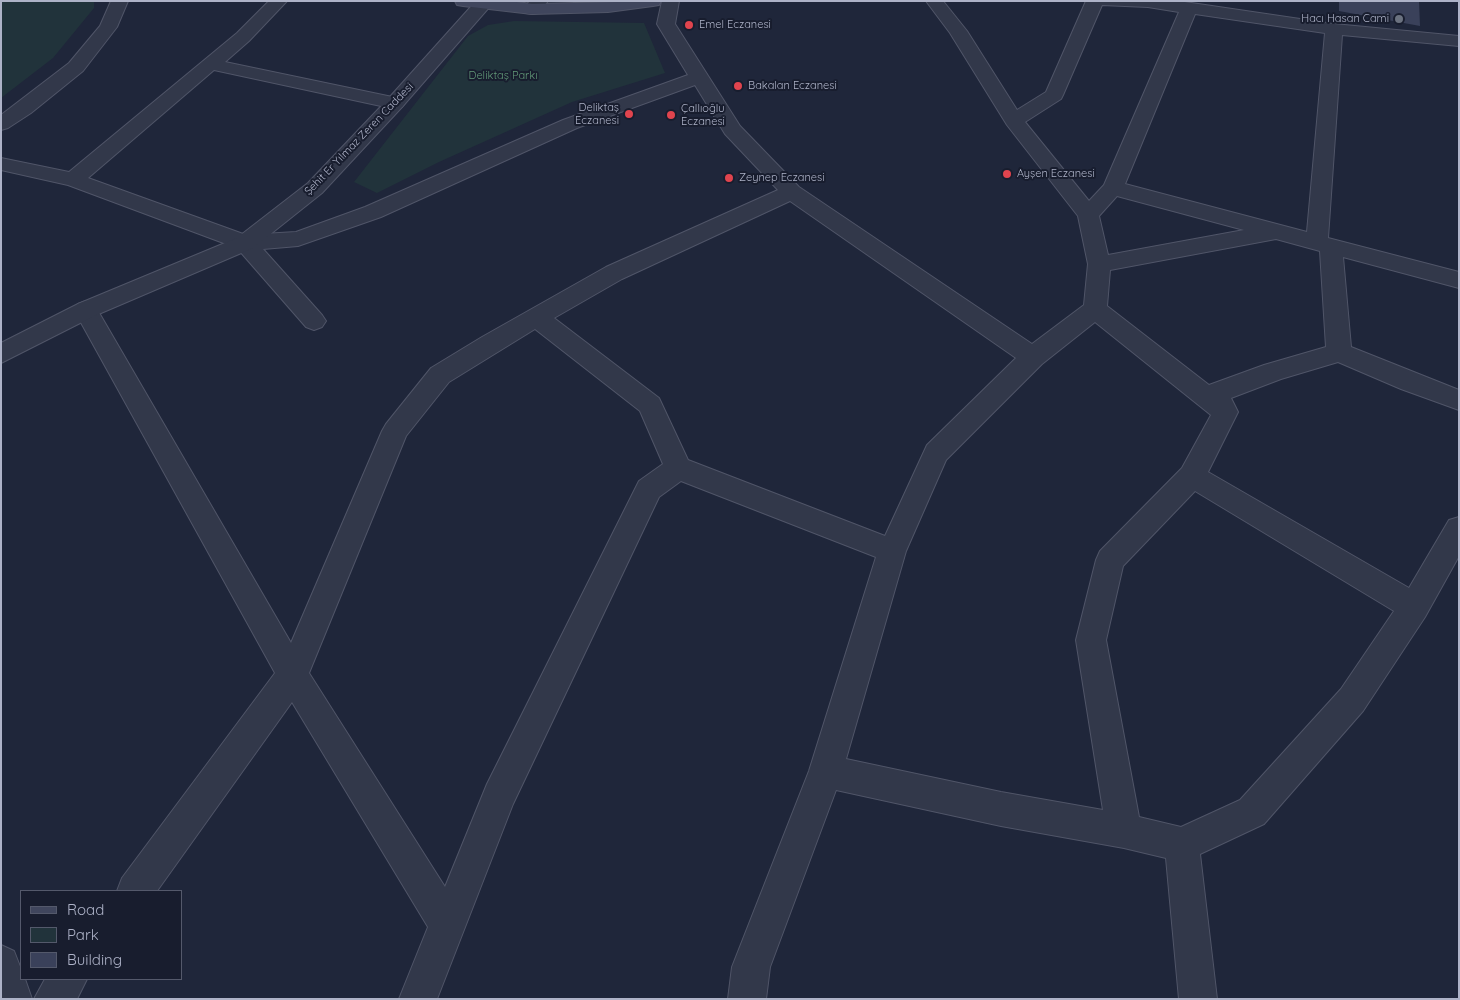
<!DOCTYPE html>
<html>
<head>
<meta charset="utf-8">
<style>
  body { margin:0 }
  #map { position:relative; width:1460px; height:1000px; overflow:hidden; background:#1f263a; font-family:Quicksand,sans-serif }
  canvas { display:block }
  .frame { position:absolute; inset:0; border:2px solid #adb2c7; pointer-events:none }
  .legend { position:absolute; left:20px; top:890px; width:162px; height:90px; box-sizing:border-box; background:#181d2e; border:1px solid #54596b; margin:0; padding:6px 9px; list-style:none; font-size:15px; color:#adb2c7 }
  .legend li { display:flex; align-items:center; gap:10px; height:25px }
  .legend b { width:25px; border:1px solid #54596b }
</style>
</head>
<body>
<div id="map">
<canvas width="1460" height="1000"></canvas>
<div class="frame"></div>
<ul class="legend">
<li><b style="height:6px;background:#40465d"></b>Road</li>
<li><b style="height:14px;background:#21333b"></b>Park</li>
<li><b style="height:14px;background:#3a415a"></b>Building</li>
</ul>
</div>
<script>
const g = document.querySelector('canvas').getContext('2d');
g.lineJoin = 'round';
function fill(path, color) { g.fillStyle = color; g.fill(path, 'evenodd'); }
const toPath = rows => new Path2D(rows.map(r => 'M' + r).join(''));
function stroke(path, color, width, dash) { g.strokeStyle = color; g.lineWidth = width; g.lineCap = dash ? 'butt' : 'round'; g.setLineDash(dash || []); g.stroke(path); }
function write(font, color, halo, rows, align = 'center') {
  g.font = font + ' Quicksand,sans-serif'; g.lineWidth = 4; g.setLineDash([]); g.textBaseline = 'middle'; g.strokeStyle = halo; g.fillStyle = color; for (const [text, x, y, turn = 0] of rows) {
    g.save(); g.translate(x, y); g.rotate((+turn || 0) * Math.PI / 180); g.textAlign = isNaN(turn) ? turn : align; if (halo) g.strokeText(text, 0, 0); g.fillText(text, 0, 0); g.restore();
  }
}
fill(toPath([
  [1,1,94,1,94,8,53,58,1,98],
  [514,21,644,23,665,73,572,102,439,162,377,193,354,182,468,36,488,25]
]), '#21333b');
fill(toPath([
  [1339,1,1419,1,1420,26,1339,11]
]), '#3a415a');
const minor = toPath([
  [111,1,128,1,117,27,83,71,31,113,8,128,1,130,1,115,69,63,100,26,111,1],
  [269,1,287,1,249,41,225,62,402,99,405,103,402,107,395,109,214,70,88,178,246,235,296,232,365,207,563,120,688,75,657,24,662,1,679,1,675,24,740,126,799,187,1032,344,1084,305,1088,264,1078,216,1007,125,950,33,926,1,943,1,967,31,1017,110,1046,92,1086,1,1178,1,1334,24,1459,36,1459,46,1342,35,1328,238,1459,272,1459,288,1343,257,1351,347,1459,390,1459,410,1401,389,1338,362,1281,379,1231,398,1238,412,1208,472,1409,588,1449,520,1459,517,1459,556,1425,617,1363,711,1264,824,1200,854,1217,999,1179,999,1166,858,1124,848,1001,826,836,790,770,967,766,999,728,999,732,967,809,771,876,557,681,481,659,497,513,804,437,999,399,999,428,927,292,702,157,891,117,891,122,878,275,673,74,310,78,304,86,301,94,304,291,643,382,431,386,424,431,368,482,337,606,267,778,190,725,134,695,85,577,128,381,217,298,246,263,249,322,315,326,321,322,327,314,330,306,327,237,248,68,185,1,170,1,158,69,172,237,33,269,1],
  [1102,5,1148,7,1179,12,1104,185,1089,201,1025,122,1061,99,1063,95,1102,5],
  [1195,14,1325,33,1307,232,1125,184,1195,14],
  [1117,196,1244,230,1108,255,1099,216,1117,196],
  [790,201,1016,358,927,445,885,536,688,460,659,398,554,318,622,279,790,201],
  [1276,239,1320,251,1326,347,1264,365,1209,385,1107,306,1110,270,1276,239],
  [1095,322,1211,415,1182,468,1100,551,1096,560,1076,640,1103,810,1001,792,846,759,906,551,946,460,1042,364,1095,322],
  [535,329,640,411,663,464,639,481,487,784,445,887,309,673,406,436,449,382,535,329],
  [1195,491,1394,611,1341,689,1240,800,1181,827,1139,817,1106,640,1123,566,1195,491],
  [530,1,548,1,538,13,532,14,526,13,523,9,530,1],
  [1,945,14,951,21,969,21,979,25,979,32,999,1,999,1,945],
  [45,979,87,979,77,999,34,999,45,979]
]);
const tertiary = toPath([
  [476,1,490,1,492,4,402,107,322,193,253,248,94,316,1,363,1,343,78,304,237,238,308,183,388,99,476,1]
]);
const secondary = toPath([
  [455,1,509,1,532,4,661,1,659,5,653,6,608,12,532,14,463,6,457,5,455,1]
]);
stroke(minor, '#505568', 2);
stroke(tertiary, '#505568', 2);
stroke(secondary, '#505568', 2);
fill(minor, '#32384a');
fill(tertiary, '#32384a');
fill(secondary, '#40465d');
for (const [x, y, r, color] of [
  [1399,19,5,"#6b7280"],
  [689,25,5,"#e0444e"],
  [738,86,5,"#e0444e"],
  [629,114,5,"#e0444e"],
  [671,115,5,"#e0444e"],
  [1007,174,5,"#e0444e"],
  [729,178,5,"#e0444e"]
]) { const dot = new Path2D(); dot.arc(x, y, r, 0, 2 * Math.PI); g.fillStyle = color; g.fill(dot); stroke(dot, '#181d2e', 2); }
write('11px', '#adb2c7', '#181d2e', [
  ["Hacı Hasan Cami",1389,19,"right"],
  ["Emel Eczanesi",699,25],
  ["Bakalan Eczanesi",748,86],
  ["Deliktaş",619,108,"right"],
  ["Eczanesi",619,121,"right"],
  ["Çallıoğlu",681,109],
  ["Eczanesi",681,122],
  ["Ayşen Eczanesi",1017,174],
  ["Zeynep Eczanesi",739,178]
], 'left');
write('11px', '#629978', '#181d2e', [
  ["Deliktaş Parkı",503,76]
]);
write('11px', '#adb2c7', '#181d2e', [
  ["Şehit Er Yılmaz Zeren Caddesi",359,139,-46]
]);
</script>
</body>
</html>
